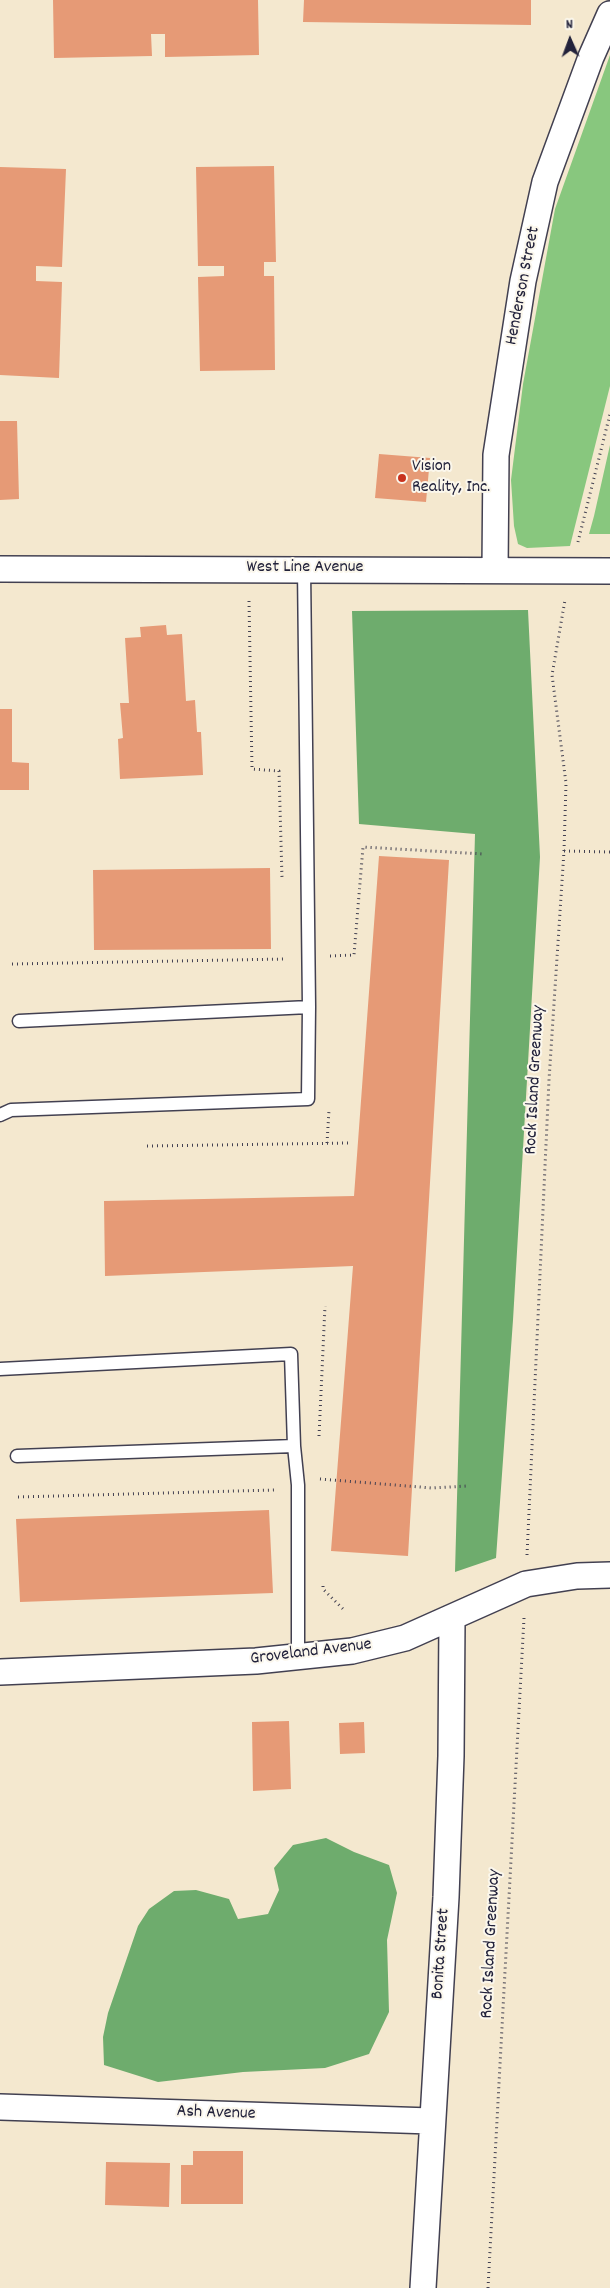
<!DOCTYPE html>
<html>
<head>
<meta charset="utf-8">
<style>
  body { margin:0 }
  #map { position:relative; width:610px; height:2288px; overflow:hidden; background:#f4e8cf; font-family:Dekko,sans-serif }
  canvas { display:block }
  .north { position:absolute; left:545px; top:15px; width:50px; height:50px; -webkit-text-stroke:4px #fbf7ec; paint-order:stroke; rotate:358deg; font-size:14px; font-weight:700; line-height:20px; text-align:center; color:#22223b }
  .north::after { content:''; display:block; margin:auto; width:18px; height:22px; background:#22223b; clip-path:polygon(50% 0,100% 100%,50% 72%,0 100%) }
</style>
</head>
<body>
<div id="map">
<canvas width="610" height="2288"></canvas>
<div class="north">N</div>
</div>
<script>
const g = document.querySelector('canvas').getContext('2d');
g.lineJoin = 'round';
function fill(path, color) { g.fillStyle = color; g.fill(path, 'evenodd'); }
const toPath = rows => new Path2D(rows.map(r => 'M' + r).join(''));
function stroke(path, color, width, dash) { g.strokeStyle = color; g.lineWidth = width; g.lineCap = dash ? 'butt' : 'round'; g.setLineDash(dash || []); g.stroke(path); }
function write(font, color, halo, rows, align = 'center') {
  g.font = font + ' Dekko,sans-serif'; g.lineWidth = 4; g.setLineDash([]); g.textBaseline = 'middle'; g.strokeStyle = halo; g.fillStyle = color; for (const [text, x, y, turn = 0] of rows) {
    g.save(); g.translate(x, y); g.rotate((+turn || 0) * Math.PI / 180); g.textAlign = isNaN(turn) ? turn : align; if (halo) g.strokeText(text, 0, 0); g.fillText(text, 0, 0); g.restore();
  }
}
fill(toPath([
  [610,55,610,386,570,546,527,548,518,544,514,526,511,480,523,384,555,209],
  [610,445,610,534,589,534,594,516]
]), '#88c77e');
fill(toPath([
  [528,610,540,857,513,1320,496,1558,455,1572,475,834,359,824,352,611],
  [326,1838,354,1852,389,1865,397,1893,387,1940,389,2012,369,2054,325,2068,243,2072,158,2082,104,2065,103,2037,108,2013,138,1926,149,1909,174,1891,196,1890,229,1899,238,1919,268,1914,279,1890,274,1868,293,1845]
]), '#6eac6d');
fill(toPath([
  [53,0,258,0,259,55,165,57,165,34,151,34,152,56,54,58],
  [304,0,531,0,531,25,303,22],
  [274,166,276,262,264,262,264,276,274,276,275,370,200,371,198,277,224,276,224,266,198,266,196,167],
  [0,167,66,169,62,267,36,266,36,281,62,282,59,378,0,375],
  [0,421,17,421,19,499,0,500],
  [379,454,430,458,426,502,375,498],
  [166,625,167,635,182,634,186,701,195,700,197,732,201,732,203,775,120,779,118,739,123,738,120,703,129,703,125,638,141,637,140,627],
  [0,709,12,709,12,762,29,763,29,790,0,790],
  [379,856,449,860,408,1556,331,1551,353,1266,105,1276,104,1201,354,1196],
  [270,868,271,949,94,950,93,870],
  [269,1510,273,1593,20,1602,16,1519],
  [289,1721,291,1789,253,1791,252,1722],
  [364,1722,365,1753,340,1754,339,1723],
  [193,2151,243,2151,243,2204,181,2204,181,2165,193,2165],
  [106,2162,170,2163,169,2207,105,2205]
]), '#e69a76');
const service = toPath([
  [19,1021,309,1007,304,568],
  [0,1115,11,1110,308,1099,309,1007],
  [0,1369,291,1354,294,1446,17,1456],
  [294,1446,298,1485,298,1657]
]);
const minor = toPath([
  [0,569,610,571],
  [495,570,496,455,523,281,545,182,591,57,610,14],
  [0,1672,256,1661,352,1651,405,1638,526,1584,577,1576,610,1575],
  [0,2107,431,2121],
  [423,2288,446,1897,451,1756,452,1619]
]);
stroke(service, '#424051', 15);
stroke(minor, '#424051', 28);
stroke(toPath([
  [578,542,610,414],
  [249,601,252,769,279,771,282,878],
  [564,851,610,852],
  [330,956,354,955,363,847,483,854],
  [12,964,285,959],
  [327,1143,329,1110],
  [147,1146,350,1143],
  [319,1436,325,1306],
  [320,1479,432,1488,467,1486],
  [18,1497,274,1490],
  [527,1555,549,1080,564,851,566,783,552,675,565,600],
  [323,1586,323,1589,343,1609],
  [488,2288,524,1618]
]), '#424051', 3, [1, 4]);
stroke(service, '#fff', 12);
stroke(minor, '#fff', 25);
for (const [x, y, r, color] of [
  [402,478,5,"#c8321e"]
]) { const dot = new Path2D(); dot.arc(x, y, r, 0, 2 * Math.PI); g.fillStyle = color; g.fill(dot); stroke(dot, '#fbf7ec', 2); }
write('18px', '#22223b', '#fbf7ec', [
  ["Henderson Street",524,286,-79],
  ["West Line Avenue",305,569],
  ["Rock Island Greenway",536,1080,-87],
  ["Groveland Avenue",311,1653,-7],
  ["Rock Island Greenway",492,1944,-87],
  ["Bonita Street",442,1954,-86],
  ["Ash Avenue",216,2114,2]
]);
write('18px', '#22223b', '#fbf7ec', [
  ["Vision",412,468],
  ["Reality, Inc.",412,489]
], 'left');
</script>
</body>
</html>
